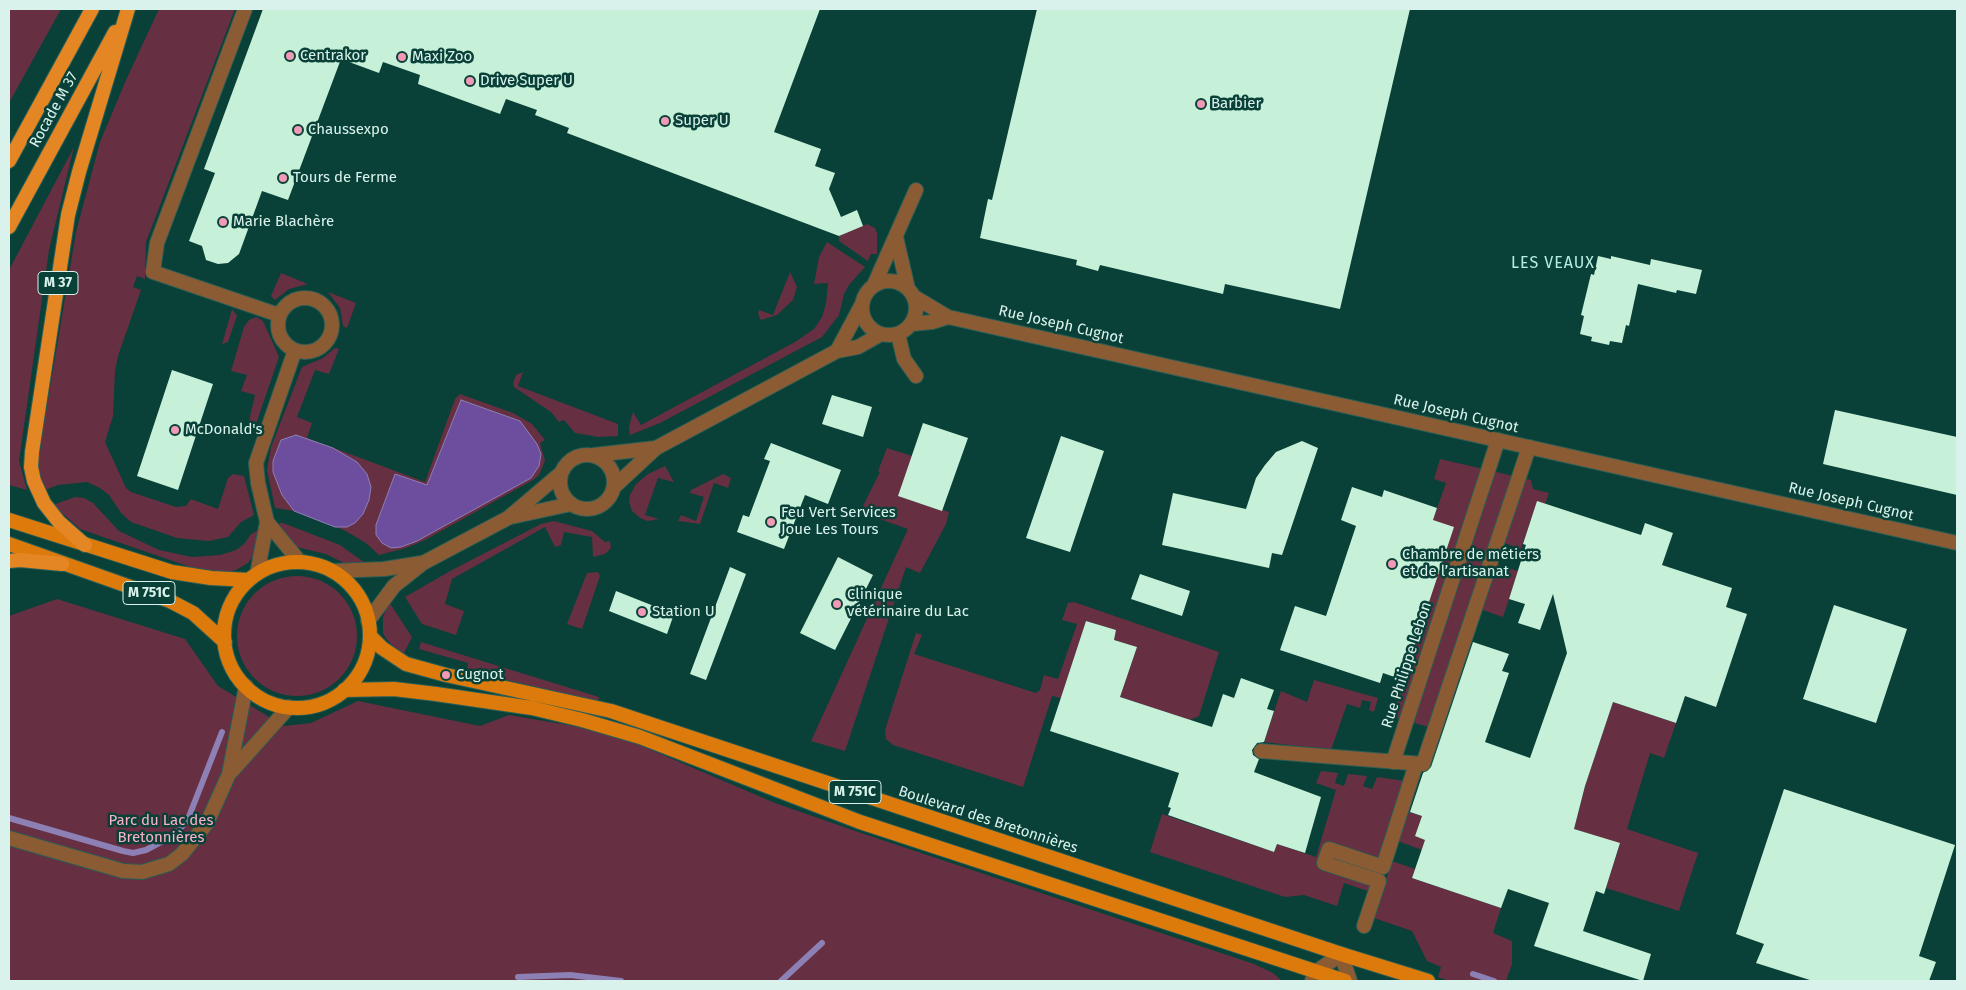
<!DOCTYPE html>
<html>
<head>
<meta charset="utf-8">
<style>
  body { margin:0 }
  #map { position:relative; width:1966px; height:990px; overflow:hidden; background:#094038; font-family:"Fira Sans",sans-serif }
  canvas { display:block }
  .frame { position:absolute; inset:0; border:10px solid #d9f3ec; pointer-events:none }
</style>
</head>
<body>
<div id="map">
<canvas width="1966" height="990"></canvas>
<div class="frame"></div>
</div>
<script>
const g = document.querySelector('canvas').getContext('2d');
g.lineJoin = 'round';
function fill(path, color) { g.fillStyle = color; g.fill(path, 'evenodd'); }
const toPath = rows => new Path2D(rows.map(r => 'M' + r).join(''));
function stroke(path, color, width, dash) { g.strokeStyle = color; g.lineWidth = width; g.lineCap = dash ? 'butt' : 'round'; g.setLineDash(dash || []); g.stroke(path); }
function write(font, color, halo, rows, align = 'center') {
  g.font = font + ' "Fira Sans",sans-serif'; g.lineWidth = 5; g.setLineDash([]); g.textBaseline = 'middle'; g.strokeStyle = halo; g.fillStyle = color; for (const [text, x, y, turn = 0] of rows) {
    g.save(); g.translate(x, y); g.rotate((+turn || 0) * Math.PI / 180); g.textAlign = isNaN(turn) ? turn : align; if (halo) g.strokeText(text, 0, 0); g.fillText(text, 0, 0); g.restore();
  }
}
fill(toPath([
  [9,9,61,9,9,103],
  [159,9,235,9,146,242,145,279,137,276,133,287,141,290,118,356,115,371,113,416,105,442,126,488,131,492,176,507,186,506,191,499,218,509,228,478,233,474,244,476,254,515,241,522,228,537,209,541,177,538,131,522,121,513,109,495,100,488,87,482,58,485,45,490,38,476,38,460,76,232,100,142,126,80],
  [74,147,49,250,19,461,27,490,9,485,9,270],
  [867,224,875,228,877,233,877,254,871,254,868,261,839,241,839,236],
  [827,242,865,267,849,285,844,294,839,315,822,337,660,423,630,435,629,427,633,412,641,425,795,342,814,329,822,317,826,303,828,283,814,284,819,257],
  [790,272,797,287,793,300,777,315,761,320,758,314,759,310,773,315],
  [281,273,308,284,289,289,275,300,271,296],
  [328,292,356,303,347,328,343,326,340,308],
  [232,309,237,316,228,342,222,344],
  [256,317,263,321,279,357,256,424,252,426,249,421,255,395,241,391,247,375,231,371,244,327,249,320],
  [335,348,339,349,329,374,315,370,297,417,312,423,307,438,425,482,455,399,460,394,513,413,532,424,545,440,540,443,545,461,539,475,533,480,425,540,406,548,379,555,366,543,344,530,294,511,275,508,267,470,271,447,302,367,323,358],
  [523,372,518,386,618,424,618,436,599,437,575,433,564,420,559,422,551,412,514,387,513,383,516,375],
  [887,448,912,456,899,496,949,512,946,524,920,573,906,567,845,751,811,741,908,529,860,512,880,472,878,471],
  [1440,459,1531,480,1533,489,1549,493,1545,504,1537,501,1521,549,1493,539,1486,561,1518,571,1509,599,1503,617,1471,606,1432,728,1394,717,1433,520,1446,483,1434,479],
  [665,466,674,482,658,478,645,515,659,519,648,521,640,518,632,511,629,502,630,495,636,484,648,474],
  [723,474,731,478,728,488,714,483,700,524,678,521,681,515,696,521,704,497,690,493,691,490],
  [75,497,84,498,93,503,119,531,159,550,192,557,220,555,236,550,244,544,251,534,257,531,259,537,256,552,248,563,236,570,228,572,202,571,80,529,53,505],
  [554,521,592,531,605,542,610,541,611,548,605,554,593,557,592,537,564,532,561,545,555,547,545,527,452,579,445,604,464,611,456,635,422,624,405,597,452,570,541,524],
  [279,523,283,523,340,545,368,565,344,563,326,554,296,547,283,532],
  [598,572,600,576,582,629,567,624,587,573],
  '237 636a60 60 0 1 1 120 0a60 60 0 1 1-120 0Z',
  [57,599,185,639,218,686,284,726,311,723,358,701,480,726,509,715,592,729,628,740,775,803,864,834,1254,964,1273,973,1282,981,9,981,9,616],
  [389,602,412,637,403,655,387,640,383,633,383,617],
  [1074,602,1219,652,1199,716,1190,720,1120,697,1137,647,1114,640,1116,630,1086,621,1061,698,1052,696,1023,787,893,745,886,739,885,730,916,633,922,635,914,654,1036,693,1040,690,1044,675,1058,679,1077,624,1062,620,1068,603],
  [421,642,492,664,599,697,598,701,467,671,468,663,419,649],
  [1314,680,1378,698,1374,712,1369,710,1371,702,1362,700,1360,708,1347,704,1331,750,1264,742,1281,691,1307,702],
  [1613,702,1676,723,1664,758,1650,753,1627,829,1698,853,1679,911,1606,888,1620,844,1574,829,1586,783],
  [1321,771,1338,773,1335,783,1344,786,1348,774,1367,776,1363,786,1372,789,1377,777,1406,781,1379,863,1327,846,1320,865,1374,883,1371,892,1344,883,1337,906,1304,895,1285,897,1150,852,1162,814,1274,852,1277,844,1316,857,1336,790,1316,783],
  [1409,812,1422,816,1415,836,1433,842,1423,845,1422,850,1398,841],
  [1392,861,1415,869,1412,878,1501,908,1493,933,1512,941,1512,964,1506,981,1449,981,1438,977,1441,967,1427,961,1412,931,1374,918]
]), '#662f42');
const water = toPath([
  [461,400,520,421,537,444,541,454,539,466,531,478,417,541,401,547,391,548,382,543,376,535,376,525,395,474,427,485,461,400],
  [296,435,333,448,357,462,367,474,371,487,369,500,363,514,355,523,347,527,335,527,294,511,282,495,273,472,273,461,281,440,296,435]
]);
fill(water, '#6d4e9e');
stroke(water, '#8d80b5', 1);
stroke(toPath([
  [9,818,123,851,133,853,146,850,176,834,188,819,222,732],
  [1473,974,1494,981],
  [518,977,570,975,621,981],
  [781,981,822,943]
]), '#8d80b5', 6);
fill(toPath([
  [263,9,820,9,774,132,821,149,815,166,835,173,829,189,841,217,857,210,863,226,839,236,567,133,569,128,535,115,537,110,506,99,500,114,418,84,420,75,383,62,379,73,341,59,288,200,262,191,239,254,228,263,218,264,206,260,202,246,189,241,215,173,204,169],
  [1037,9,1410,9,1340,309,1225,284,1223,294,1100,265,1098,271,1076,265,1077,260,980,238,988,199,992,200],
  [1598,256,1611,259,1611,256,1650,265,1651,259,1702,270,1696,294,1677,290,1676,293,1638,284,1629,326,1626,325,1622,343,1610,341,1609,345,1591,341,1592,337,1580,334,1584,316,1581,315,1591,274,1594,275],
  [172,370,213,384,178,490,137,476],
  [832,395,872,407,863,437,822,424],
  [1835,410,1957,437,1957,495,1823,464],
  [923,423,968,438,942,511,898,496],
  [1061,436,1104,451,1070,552,1026,538],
  [1302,441,1318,448,1282,555,1272,553,1269,568,1162,545,1173,493,1246,509,1256,478,1265,465,1276,452],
  [771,443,841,470,828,504,805,495,784,549,737,532,743,515,749,517,770,461,764,459],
  [1352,487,1382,497,1384,490,1437,508,1433,520,1454,527,1403,680,1383,673,1380,683,1280,650,1295,606,1326,616,1356,526,1341,520],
  [1537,501,1641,535,1645,523,1673,533,1662,565,1732,588,1726,607,1747,614,1716,707,1685,696,1676,723,1613,702,1585,786,1574,829,1620,843,1604,894,1596,891,1583,931,1651,954,1643,981,1534,946,1549,903,1508,889,1501,908,1412,878,1425,840,1415,836,1422,816,1410,812,1423,773,1431,767,1473,642,1509,654,1502,671,1509,673,1485,742,1530,758,1567,653,1553,594,1540,630,1518,623,1525,604,1509,599,1526,545,1523,544],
  [838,557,873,575,835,650,800,633],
  [730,567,746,574,706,680,690,674],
  [1140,574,1190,591,1182,616,1131,599],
  [616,591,674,614,667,634,609,611],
  [1834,605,1907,629,1876,723,1803,699],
  [1086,621,1116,630,1114,640,1137,647,1120,697,1212,727,1223,694,1234,698,1241,678,1274,690,1267,709,1274,711,1264,742,1257,743,1252,750,1253,755,1259,759,1254,772,1321,797,1305,853,1277,844,1274,852,1168,815,1171,808,1168,807,1179,773,1050,731],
  [1784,789,1955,845,1919,956,1936,962,1929,981,1813,981,1756,963,1764,944,1736,934]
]), '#c6f1d8');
const pedestrian = toPath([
  [1261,751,1423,764,1529,447],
  [1393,762,1498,440],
  [1364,926,1379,881,1324,863,1329,849,1383,867,1416,764]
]);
const minor = toPath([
  [245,9,157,243,153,272,279,315],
  [896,237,908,289],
  '862 308a27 27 0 1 1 54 0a27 27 0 1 1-54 0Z',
  [874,285,916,190],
  [913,296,948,317,1957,543],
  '278 325a27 27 0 1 1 54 0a27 27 0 1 1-54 0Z',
  [861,306,837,351,858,347,881,334],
  [911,324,932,322,948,317],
  [898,334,904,359,916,376],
  [295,350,256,463,258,483,267,522,300,562],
  [656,448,837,351],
  '560 482a27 27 0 1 1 54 0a27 27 0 1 1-54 0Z',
  [594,455,656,448,614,487],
  [511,517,571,504],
  [332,571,384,569,422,563],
  [257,574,267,522],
  [368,621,394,586,423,563,508,518,561,473],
  [231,772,289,707],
  [9,838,123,871,142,872,169,864,182,854,207,823,229,774,246,686]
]);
const tertiary = toPath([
  [1312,981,1316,972,1341,954,1350,981]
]);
const primary = toPath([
  [9,520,172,572,211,578,249,580],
  [9,544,170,601,193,613,225,642],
  '224 635a73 73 0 1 1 146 0a73 73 0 1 1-146 0Z',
  [370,636,382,648,406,664,446,675,611,711,1341,954,1428,981],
  [344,690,394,689,436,694,532,708,582,720,640,737,860,822,1345,981]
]);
const trunk = toPath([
  [9,161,92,9],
  [9,227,115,32],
  [85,545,59,522,44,503,34,481,31,467,32,452,68,215,79,172,128,9],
  [9,561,20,560,62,564]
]);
stroke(pedestrian, '#2a5d55', 16);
stroke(minor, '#2a5d55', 16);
stroke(tertiary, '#2a5d55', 16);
stroke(primary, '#2a5d55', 16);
stroke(trunk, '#2a5d55', 16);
stroke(pedestrian, '#8b5c34', 14);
stroke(minor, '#8b5c34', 14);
stroke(tertiary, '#8b5c34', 14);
stroke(primary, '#dc7b0b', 14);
stroke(trunk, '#e48623', 14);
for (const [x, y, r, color] of [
  [290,56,5,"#f09ab5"],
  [402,57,5,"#f09ab5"],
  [470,81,5,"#f09ab5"],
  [1201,104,5,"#f09ab5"],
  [665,121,5,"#f09ab5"],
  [298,130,5,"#f09ab5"],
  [283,178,5,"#f09ab5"],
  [223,222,5,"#f09ab5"],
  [175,430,5,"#f09ab5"],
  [771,522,5,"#f09ab5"],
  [1392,564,5,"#f09ab5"],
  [837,604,5,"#f09ab5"],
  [642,612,5,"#f09ab5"],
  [446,675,5,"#f09ab5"]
]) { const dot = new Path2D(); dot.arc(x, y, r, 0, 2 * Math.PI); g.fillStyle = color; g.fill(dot); stroke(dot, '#094038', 2); }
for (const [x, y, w] of [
  [58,283,40],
  [149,593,52],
  [855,792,52]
]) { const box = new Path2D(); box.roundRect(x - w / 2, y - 11.5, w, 23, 4); g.fillStyle = '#094038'; g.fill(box); stroke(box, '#d9f3ec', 1); }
write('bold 14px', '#d9f3ec', null, [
  ["M 37",58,283],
  ["M 751C",149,593],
  ["M 751C",855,792]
]);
write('15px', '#d9f3ec', '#094038', [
  ["Centrakor",300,56],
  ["Maxi Zoo",412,57],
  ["Drive Super U",480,81],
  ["Barbier",1211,104],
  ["Super U",675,121],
  ["Chaussexpo",308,130],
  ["Tours de Ferme",293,178],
  ["Marie Blachère",233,222],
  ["McDonald's",185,430],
  ["Feu Vert Services",781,513],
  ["Joue Les Tours",781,530],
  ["Chambre de métiers",1402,555],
  ["et de l’artisanat",1402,572],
  ["Clinique",847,595],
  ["vétérinaire du Lac",847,612],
  ["Station U",652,612],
  ["Cugnot",456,675]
], 'left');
write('15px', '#d9f3ec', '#094038', [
  ["Rocade M 37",54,110,-61],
  ["Rue Joseph Cugnot",1061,325,13],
  ["Rue Joseph Cugnot",1456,414,13],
  ["Rue Joseph Cugnot",1851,502,13],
  ["Rue Philippe Lebon",1407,665,-72],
  ["Boulevard des Bretonnières",988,820,18]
]);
write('15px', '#fcb0c7', '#094038', [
  ["Parc du Lac des",161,821],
  ["Bretonnières",161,838]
]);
g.letterSpacing = '1px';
write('16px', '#b7ede0', '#094038', [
  ["LES VEAUX",1553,264]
]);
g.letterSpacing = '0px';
</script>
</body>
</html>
